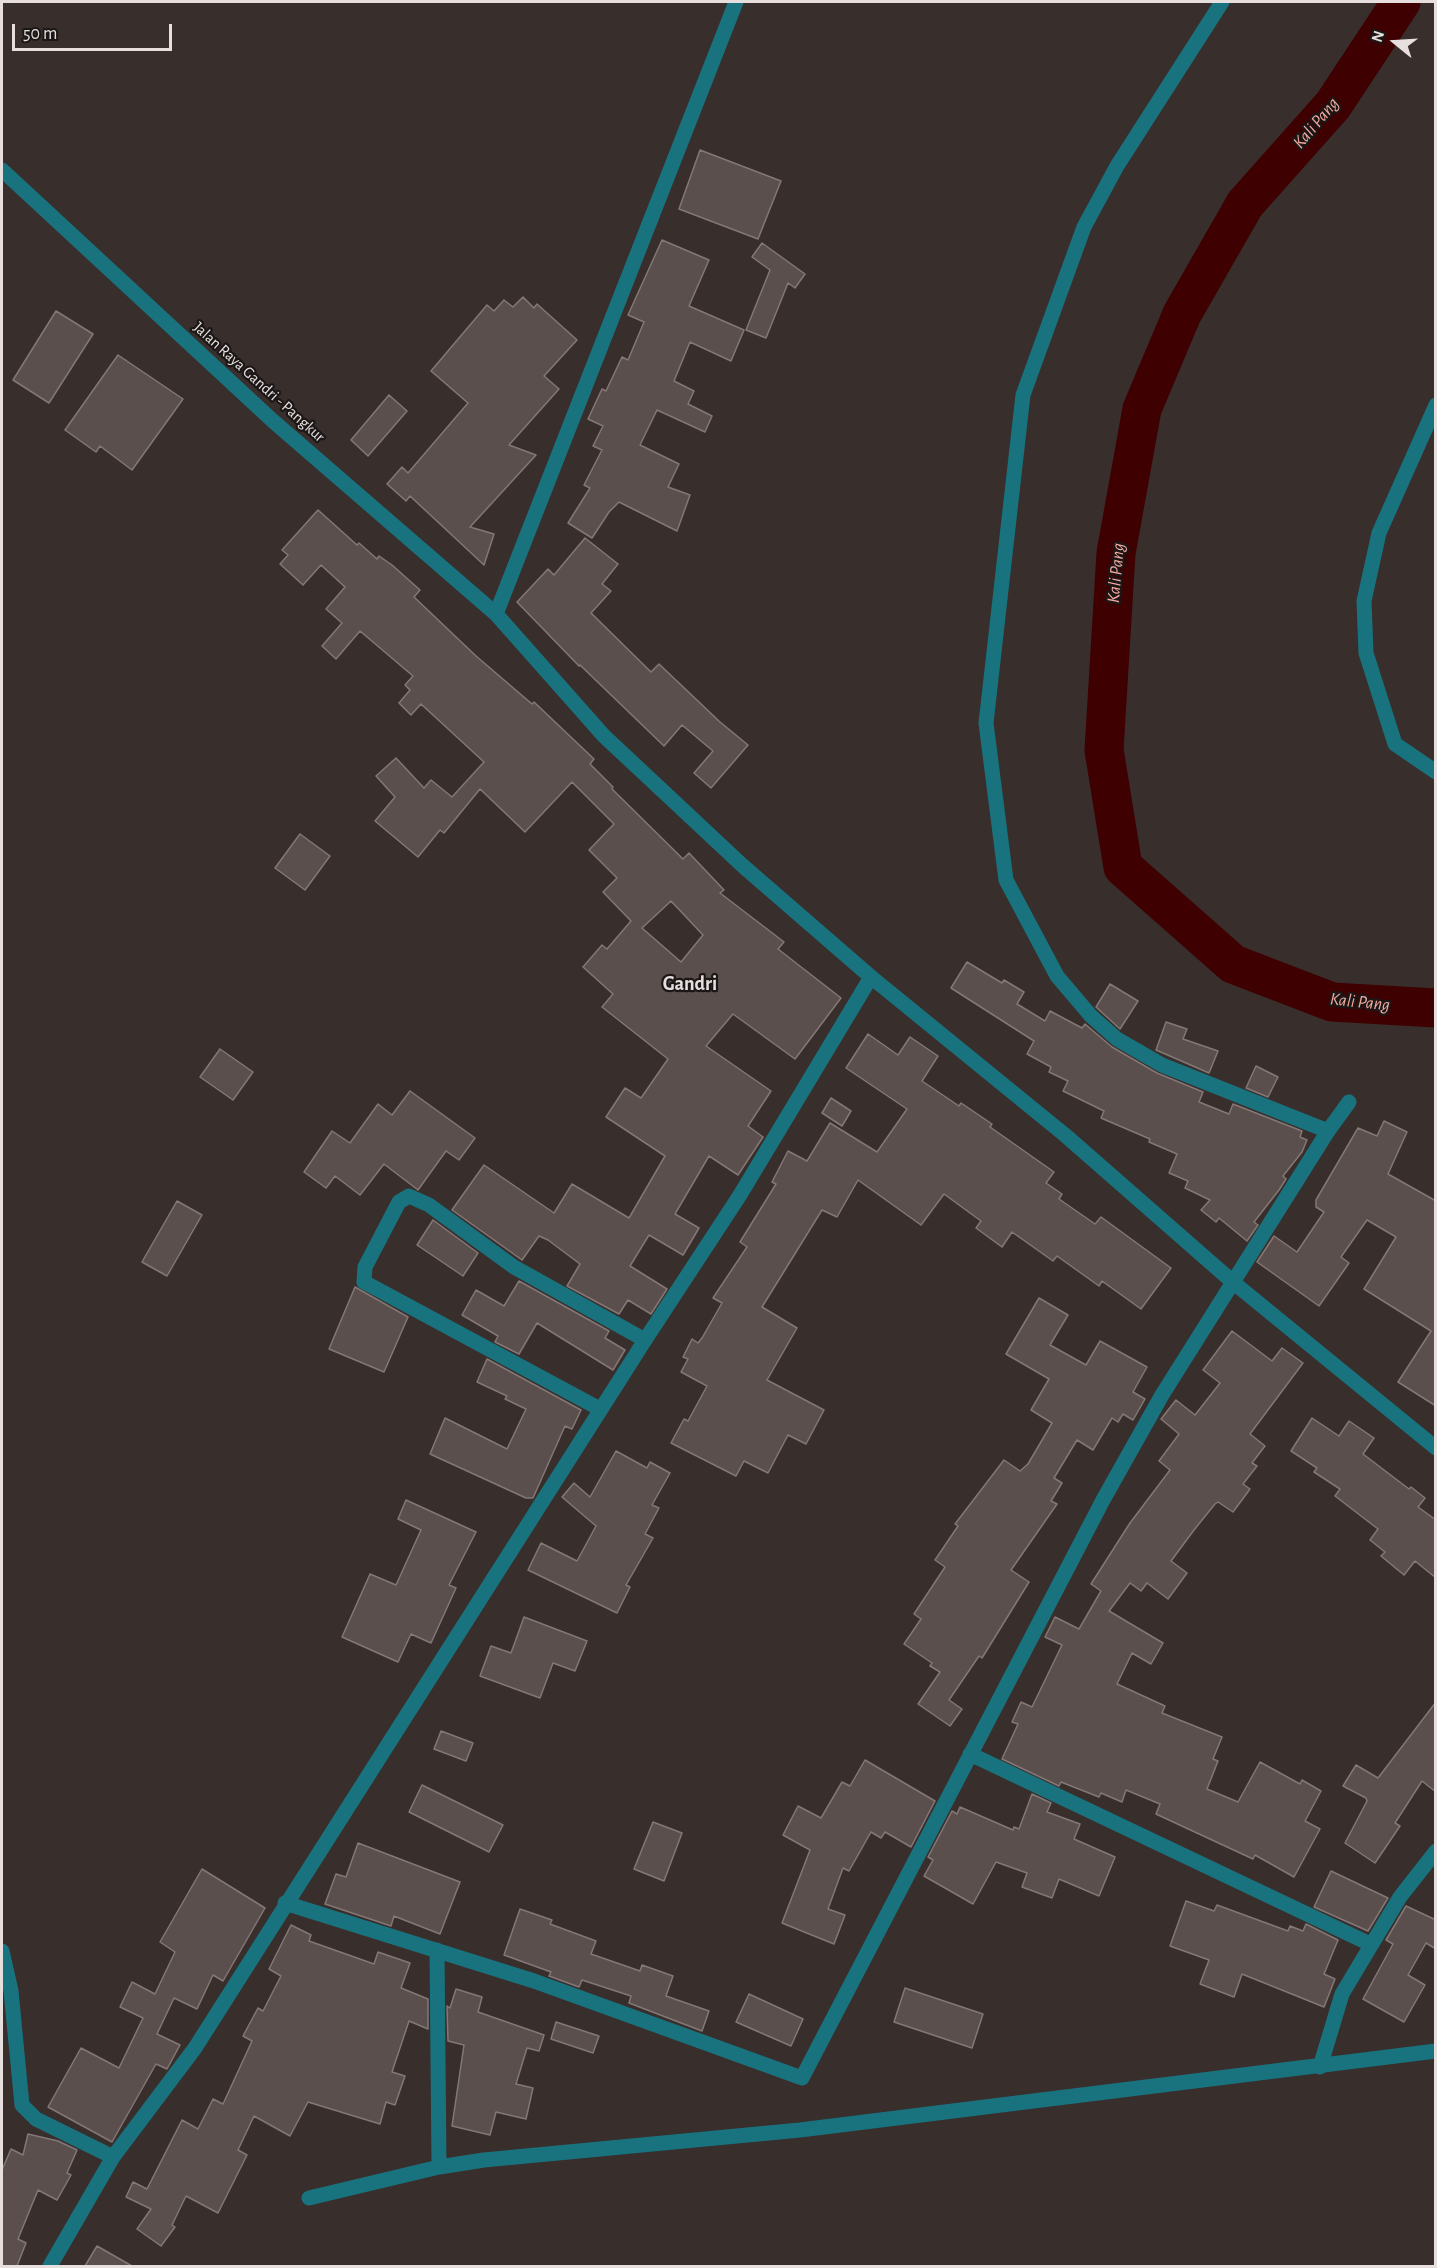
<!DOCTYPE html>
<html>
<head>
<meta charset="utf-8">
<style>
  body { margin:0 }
  #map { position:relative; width:1437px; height:2268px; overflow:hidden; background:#382e2c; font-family:"Alegreya Sans",sans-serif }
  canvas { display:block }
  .frame { position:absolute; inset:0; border:3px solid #e6dfde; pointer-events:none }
  .north { position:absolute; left:1365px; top:12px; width:60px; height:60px; -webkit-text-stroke:4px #1c1717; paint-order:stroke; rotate:288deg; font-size:16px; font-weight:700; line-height:24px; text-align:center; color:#e6dfde }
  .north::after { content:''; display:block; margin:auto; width:21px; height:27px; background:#e6dfde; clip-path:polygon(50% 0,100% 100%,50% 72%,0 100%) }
  .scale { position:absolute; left:12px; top:24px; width:160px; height:27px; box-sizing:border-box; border:3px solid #e6dfde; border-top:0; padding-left:8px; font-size:18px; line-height:21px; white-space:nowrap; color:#e6dfde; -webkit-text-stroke:4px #1c1717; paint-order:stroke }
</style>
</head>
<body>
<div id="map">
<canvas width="1437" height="2268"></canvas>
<div class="frame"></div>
<div class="north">N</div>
<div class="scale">50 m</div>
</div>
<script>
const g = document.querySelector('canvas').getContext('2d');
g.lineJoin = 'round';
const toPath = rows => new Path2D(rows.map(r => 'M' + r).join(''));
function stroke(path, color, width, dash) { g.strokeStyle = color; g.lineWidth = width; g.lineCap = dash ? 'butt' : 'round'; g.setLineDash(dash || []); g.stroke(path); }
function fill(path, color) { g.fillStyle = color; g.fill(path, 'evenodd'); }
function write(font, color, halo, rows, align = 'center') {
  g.font = font + ' "Alegreya Sans",sans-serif'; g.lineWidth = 4.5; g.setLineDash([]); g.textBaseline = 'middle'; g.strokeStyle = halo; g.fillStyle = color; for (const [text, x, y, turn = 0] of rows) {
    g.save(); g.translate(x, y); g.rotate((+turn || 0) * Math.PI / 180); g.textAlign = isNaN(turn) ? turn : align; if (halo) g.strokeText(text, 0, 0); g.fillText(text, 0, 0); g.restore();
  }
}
stroke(toPath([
  [1401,2,1333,105,1245,204,1182,314,1142,409,1116,553,1104,750,1123,867,1233,964,1332,1002,1436,1008]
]), '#3e0000', 39);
const building = toPath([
  [700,150,781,181,758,239,679,209,700,150],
  [662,240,709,260,689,306,744,330,731,361,690,342,674,381,694,391,688,404,712,416,705,432,657,410,640,445,679,464,668,487,690,495,677,531,619,502,609,512,592,538,568,523,590,488,584,485,602,450,593,446,603,426,588,419,602,389,606,391,622,357,628,360,644,322,628,315,662,240],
  [762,243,805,274,795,288,788,283,766,338,746,330,770,270,752,257,762,243],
  [523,297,534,308,537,304,577,340,544,376,559,389,509,445,536,455,470,527,494,534,484,565,410,496,406,501,387,484,402,467,408,473,468,403,431,371,487,305,494,311,504,300,513,307,523,297],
  [56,311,93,334,49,403,13,380,56,311],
  [118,355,183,399,132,470,100,446,96,452,65,430,118,355],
  [389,395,407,411,368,456,351,440,389,395],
  [318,510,357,545,359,543,377,559,379,556,392,565,420,590,414,597,476,656,532,704,534,702,594,759,590,764,613,787,612,789,683,859,689,853,724,890,720,893,784,942,778,949,841,998,795,1059,733,1014,706,1046,771,1091,748,1126,763,1137,738,1175,709,1156,675,1214,699,1228,683,1255,649,1235,630,1266,667,1289,651,1314,628,1300,619,1314,567,1286,580,1264,548,1240,539,1236,522,1260,452,1210,484,1165,554,1213,572,1184,629,1218,665,1156,606,1117,625,1088,641,1098,668,1059,602,1007,613,994,583,967,602,945,607,949,631,921,603,892,617,878,589,850,614,824,572,782,525,832,480,789,444,833,440,830,418,857,375,821,395,797,376,776,396,758,424,788,431,780,452,797,484,762,421,704,411,715,399,703,410,690,405,685,413,676,360,631,336,659,322,646,342,623,326,609,345,587,321,565,303,585,280,564,288,555,282,550,318,510],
  [671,901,703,935,681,962,642,928,671,901],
  [585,538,618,564,602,584,611,591,591,613,651,672,659,664,720,722,748,745,711,788,694,773,713,751,682,725,664,746,580,665,579,666,517,602,548,569,554,575,585,538],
  [300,834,330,856,305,890,275,868,300,834],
  [967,962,1002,983,1004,980,1024,992,1017,1004,1045,1021,1050,1011,1082,1028,1085,1024,1112,1047,1157,1073,1203,1092,1199,1102,1229,1114,1233,1104,1302,1131,1300,1137,1307,1140,1302,1152,1283,1176,1286,1179,1279,1190,1254,1222,1258,1225,1247,1241,1219,1218,1216,1222,1201,1210,1210,1200,1185,1188,1188,1181,1169,1173,1177,1154,1149,1142,1150,1139,1101,1118,1104,1111,1063,1091,1068,1081,1049,1072,1051,1067,1027,1054,1034,1041,951,988,967,962],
  [1110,984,1138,1001,1120,1029,1096,1007,1110,984],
  [1166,1022,1187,1029,1183,1039,1218,1051,1209,1073,1156,1050,1166,1022],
  [868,1034,898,1055,910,1037,938,1056,922,1081,959,1106,961,1103,992,1124,990,1127,1054,1172,1046,1183,1062,1194,1059,1199,1095,1224,1101,1217,1171,1268,1141,1309,1102,1281,1099,1286,1057,1256,1053,1261,1012,1232,1002,1247,976,1228,981,1221,944,1194,921,1225,858,1180,837,1217,822,1210,762,1307,797,1328,767,1380,824,1410,806,1444,788,1435,768,1473,744,1461,736,1476,671,1443,684,1419,688,1421,707,1386,681,1372,688,1359,683,1357,692,1339,698,1343,702,1338,722,1303,713,1298,747,1247,740,1242,776,1184,772,1182,788,1151,807,1161,830,1123,877,1152,907,1109,846,1068,868,1034],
  [220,1049,253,1072,233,1100,200,1077,220,1049],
  [1256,1066,1278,1077,1268,1097,1246,1088,1256,1066],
  [410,1091,475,1138,459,1160,446,1151,418,1190,384,1164,360,1195,335,1176,326,1188,304,1172,332,1131,350,1143,378,1104,392,1115,410,1091],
  [831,1098,851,1111,842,1126,822,1113,831,1098],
  [1384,1121,1407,1132,1388,1174,1436,1201,1436,1406,1398,1382,1431,1331,1364,1289,1396,1237,1367,1220,1341,1257,1349,1263,1319,1306,1257,1262,1274,1236,1297,1252,1324,1212,1316,1207,1316,1200,1358,1128,1377,1136,1384,1121],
  [177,1201,202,1215,167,1276,142,1262,177,1201],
  [433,1220,478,1253,463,1276,417,1245,433,1220],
  [519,1281,609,1331,605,1338,625,1350,613,1370,537,1323,519,1354,495,1342,498,1336,462,1315,476,1290,504,1306,519,1281],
  [355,1287,408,1317,384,1372,329,1349,355,1287],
  [1039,1298,1068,1315,1050,1345,1086,1365,1100,1341,1147,1367,1133,1392,1145,1399,1133,1420,1123,1414,1118,1422,1112,1418,1093,1450,1077,1440,1054,1478,1062,1483,1051,1501,1057,1504,1011,1570,1029,1582,982,1658,979,1656,949,1700,962,1709,950,1726,918,1704,940,1672,930,1666,932,1663,904,1644,921,1619,914,1614,945,1567,935,1560,958,1526,955,1524,1004,1460,1020,1471,1028,1464,1052,1423,1031,1410,1049,1379,1006,1354,1039,1298],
  [1232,1331,1272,1361,1282,1348,1303,1363,1250,1434,1265,1446,1252,1463,1257,1466,1243,1484,1250,1489,1233,1512,1218,1502,1215,1504,1194,1530,1171,1561,1187,1573,1168,1599,1147,1583,1141,1591,1130,1583,1109,1611,1163,1643,1151,1664,1132,1653,1117,1684,1165,1706,1162,1713,1222,1737,1213,1759,1218,1761,1207,1789,1238,1802,1260,1762,1300,1784,1302,1780,1321,1791,1305,1821,1320,1829,1294,1877,1255,1855,1253,1859,1156,1814,1160,1804,1126,1790,1122,1802,1101,1793,1099,1797,1061,1782,1059,1786,1002,1759,1018,1724,1012,1722,1021,1702,1032,1707,1062,1645,1045,1637,1055,1617,1079,1629,1101,1591,1091,1584,1130,1523,1170,1470,1159,1461,1179,1434,1161,1419,1176,1400,1195,1415,1220,1383,1203,1370,1232,1331],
  [487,1359,581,1410,572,1429,565,1426,533,1498,526,1498,430,1454,445,1418,507,1449,526,1409,505,1399,507,1396,477,1382,487,1359],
  [1312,1418,1339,1436,1349,1421,1374,1438,1363,1454,1409,1489,1411,1487,1425,1498,1418,1507,1436,1520,1436,1578,1415,1561,1404,1575,1381,1556,1385,1552,1370,1540,1378,1529,1335,1496,1340,1489,1314,1472,1317,1468,1291,1451,1312,1418],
  [616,1451,647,1468,650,1462,670,1473,652,1505,659,1508,645,1534,653,1538,626,1585,630,1587,617,1613,528,1570,541,1543,577,1561,596,1526,562,1497,574,1483,590,1497,616,1451],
  [406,1500,476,1532,449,1585,456,1588,431,1643,411,1634,398,1662,342,1637,370,1574,396,1585,421,1530,398,1519,406,1500],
  [524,1617,587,1641,575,1671,553,1663,540,1698,480,1676,491,1646,511,1653,524,1617],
  [1436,1702,1436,1792,1422,1781,1395,1823,1400,1826,1375,1863,1345,1843,1367,1801,1366,1798,1343,1786,1356,1765,1378,1778,1436,1702],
  [441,1731,473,1743,466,1761,434,1749,441,1731],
  [865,1760,935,1801,911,1847,885,1832,881,1838,871,1832,849,1871,843,1868,828,1909,845,1915,834,1944,782,1923,810,1850,783,1835,798,1806,821,1818,842,1782,850,1786,865,1760],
  [422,1785,503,1825,489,1852,409,1812,422,1785],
  [1032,1794,1051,1803,1047,1812,1080,1824,1074,1839,1115,1857,1099,1896,1059,1879,1052,1898,1022,1887,1027,1873,996,1862,973,1904,924,1876,933,1860,928,1857,952,1811,957,1814,960,1807,1013,1830,1014,1827,1019,1829,1032,1794],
  [653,1822,682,1833,664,1881,634,1869,653,1822],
  [358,1843,460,1882,440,1934,394,1916,391,1926,325,1904,336,1874,346,1877,358,1843],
  [202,1869,265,1908,223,1981,213,1975,197,2009,174,1998,157,2034,180,2045,167,2069,156,2064,112,2142,48,2107,81,2048,119,2068,143,2018,120,2007,132,1982,155,1994,175,1952,160,1942,202,1869],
  [1331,1871,1388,1898,1368,1931,1314,1907,1331,1871],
  [1186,1901,1214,1911,1217,1905,1288,1931,1290,1926,1303,1931,1306,1924,1338,1940,1324,1974,1335,1979,1324,2007,1242,1974,1234,1997,1200,1984,1209,1960,1170,1946,1186,1901],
  [1406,1906,1436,1920,1436,1949,1426,1943,1408,1975,1425,1985,1404,2022,1363,1999,1393,1944,1386,1940,1406,1906],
  [520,1909,552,1920,550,1924,596,1941,591,1954,640,1971,642,1965,673,1976,666,1996,709,2011,702,2031,629,2003,631,1996,582,1980,579,1987,549,1976,551,1972,504,1955,520,1909],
  [291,1925,311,1935,309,1941,374,1964,378,1952,410,1963,401,1988,428,1999,428,2029,409,2021,392,2072,405,2076,395,2105,386,2102,380,2124,308,2102,290,2136,254,2116,238,2150,247,2155,218,2213,186,2196,172,2225,175,2227,161,2246,137,2229,151,2209,126,2197,133,2182,147,2189,182,2120,198,2129,213,2099,223,2104,252,2041,243,2036,258,2008,263,2011,281,1976,269,1969,291,1925],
  [905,1988,983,2014,972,2048,894,2022,905,1988],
  [456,1989,482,1997,478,2012,544,2035,539,2051,527,2048,516,2084,533,2088,526,2119,496,2112,490,2135,452,2126,464,2045,448,2041,447,2006,450,2008,456,1989],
  [749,1994,803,2019,791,2046,736,2022,749,1994],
  [556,2022,599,2036,593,2053,551,2039,556,2022],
  [28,2134,58,2141,77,2150,67,2173,71,2175,57,2200,38,2190,18,2239,26,2243,17,2266,2,2266,2,2170,11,2149,23,2155,28,2134],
  [97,2246,132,2266,85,2266,97,2246]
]);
fill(building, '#5a4f4d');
stroke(building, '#847876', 1.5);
stroke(toPath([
  [1222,2,1117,166,1084,227,1023,395,986,723,1006,880,1057,976,1091,1016,1117,1039,1162,1065,1328,1131],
  [1436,405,1379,533,1364,601,1366,653,1395,744,1436,772],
  [871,977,1065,1135,1234,1283,1436,1448],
  [600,1409,364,1282,365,1267,399,1202,409,1196,429,1205,514,1267,645,1340],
  [970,1754,1370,1944],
  [285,1903,534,1981,802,2078,1103,1500,1162,1395,1328,1131,1349,1102],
  [437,1950,439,2167],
  [2,1951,11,1991,22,2105,36,2119,113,2157],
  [1320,2067,1342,1994,1400,1897,1436,1851],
  [309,2198,439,2167,484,2160,800,2130,1436,2051]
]), '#19737f', 15);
stroke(toPath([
  [2,170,273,421,496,614,604,736,743,866,871,977,740,1195,645,1340,195,2048,113,2157,50,2266],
  [496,614,736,2]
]), '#19737f', 15);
write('16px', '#e6dfde', '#1c1717', [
  ["Jalan Raya Gandri - Pangkur",259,382,42]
]);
write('italic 18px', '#f6aaa0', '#1c1717', [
  ["Kali Pang",1316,123,-50],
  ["Kali Pang",1116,573,-85],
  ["Kali Pang",1360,1002,6]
]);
write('bold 20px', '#e6dfde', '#1c1717', [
  ["Gandri",690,984]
]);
</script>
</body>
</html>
